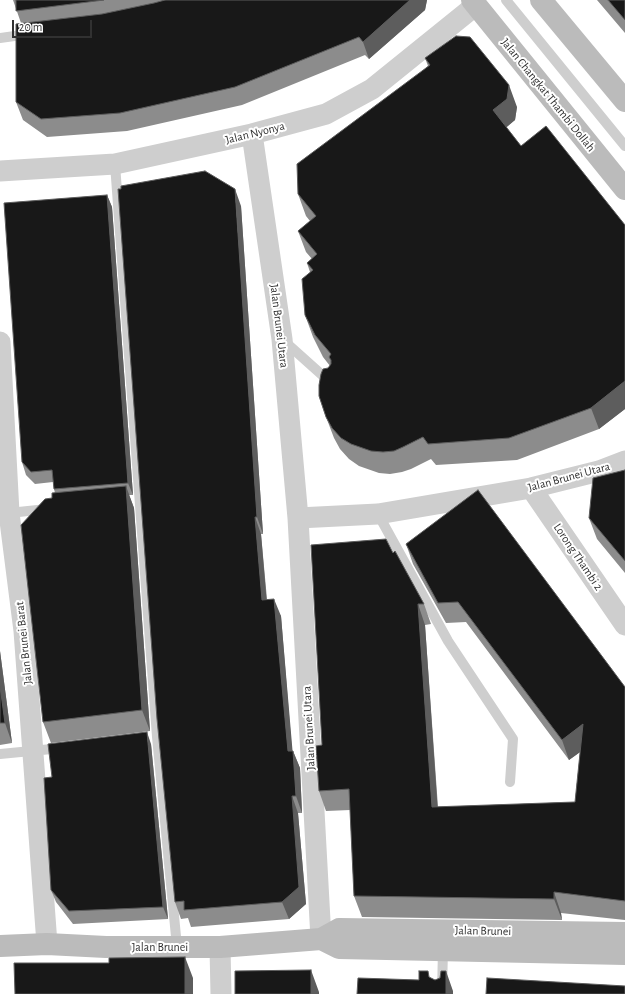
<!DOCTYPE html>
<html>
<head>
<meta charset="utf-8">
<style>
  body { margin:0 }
  #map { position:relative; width:625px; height:994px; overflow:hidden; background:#fff; font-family:"Alegreya Sans",sans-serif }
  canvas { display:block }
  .scale { position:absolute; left:12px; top:20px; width:80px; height:18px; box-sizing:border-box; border:2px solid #313131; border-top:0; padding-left:5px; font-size:12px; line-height:14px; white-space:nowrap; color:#313131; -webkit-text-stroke:3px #fff; paint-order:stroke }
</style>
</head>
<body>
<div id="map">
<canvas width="625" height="994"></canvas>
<div class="scale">20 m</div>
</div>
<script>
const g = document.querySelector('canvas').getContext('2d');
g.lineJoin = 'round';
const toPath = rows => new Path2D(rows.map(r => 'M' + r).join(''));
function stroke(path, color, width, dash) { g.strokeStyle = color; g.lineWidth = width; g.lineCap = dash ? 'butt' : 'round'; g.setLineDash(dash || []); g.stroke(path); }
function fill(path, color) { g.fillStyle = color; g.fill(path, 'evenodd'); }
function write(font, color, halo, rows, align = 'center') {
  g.font = font + ' "Alegreya Sans",sans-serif'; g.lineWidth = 4; g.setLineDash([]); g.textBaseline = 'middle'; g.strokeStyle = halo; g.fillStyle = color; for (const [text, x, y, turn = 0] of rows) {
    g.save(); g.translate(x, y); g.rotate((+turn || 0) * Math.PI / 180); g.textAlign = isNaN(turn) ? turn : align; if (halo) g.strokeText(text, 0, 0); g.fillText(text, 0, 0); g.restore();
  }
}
stroke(toPath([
  [506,0,625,146],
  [0,38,29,34],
  [115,164,157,737,177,947],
  [283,340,331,383],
  [9,513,47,509],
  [378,514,448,641,513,739,510,782],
  [0,754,62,748],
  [442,994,443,948]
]), '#cecece', 10);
stroke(toPath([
  [252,134,282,339,298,518,321,939],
  [0,171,115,164,252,134,326,114,372,89,476,5],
  [0,342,9,513,24,631,47,944],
  [531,488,625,625],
  [298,518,378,514,531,488,599,471,625,461],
  [220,947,221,994]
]), '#cecece', 21);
stroke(toPath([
  [472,0,625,189],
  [541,0,625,101],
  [321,939,339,948,625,954],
  [0,946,47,944,106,947,220,947,321,939,339,929,625,933]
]), '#bbb', 22);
fill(toPath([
  [13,0,427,0,425,10,369,59,365,55,242,105,127,131,47,137,23,120,16,102,21,23],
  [597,0,625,0,625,33],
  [425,58,517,107,515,120,506,127,521,146,625,225,625,409,599,429,517,460,436,465,431,459,411,469,402,472,390,474,379,473,359,466,349,459,340,449,334,438,326,417,328,368,330,366,323,357,313,337,305,315,310,272,307,263,312,259,306,252,298,231,310,221,306,216,298,194,428,66],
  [107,195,112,207,133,495,129,495,134,508,150,731,51,743,43,722,52,498,55,493,54,489,53,482,35,484,26,475,22,462],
  [241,206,263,534,261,534,267,599,281,616,292,751,293,751,300,768,302,813,298,813,306,904,289,919,191,927,188,918,181,919,175,902],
  [625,470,625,573,597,539,589,518],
  [406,544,625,687,625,920,561,913,562,920,362,917,354,896,350,810,326,811,319,791,322,745,393,553,424,604,431,624,425,625,438,807,575,802,580,752,569,760,466,622,446,623,413,564],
  [0,651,12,743,0,745],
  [151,744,168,919,73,924,56,902,51,890,52,777]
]), '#8c8c8c');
fill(toPath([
  [410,0,427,0,425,10,369,59,363,42],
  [509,85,517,107,515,120,501,132,493,110],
  [235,189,241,206,263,534,257,517],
  [107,195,112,207,133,495,128,483],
  [625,381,625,409,599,429,591,408],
  [126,486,134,508,150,731,142,710],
  [255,517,261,534,268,617,262,600],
  [274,599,281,616,294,768,288,751],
  [418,604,425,625,439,828,432,807],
  [0,651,12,743,5,723,0,686],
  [583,724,590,745,569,760,562,740],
  [147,732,151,744,168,919,163,907],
  [293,751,300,768,302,813,296,796],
  [292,796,298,813,306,904,289,919,282,902],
  [554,892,561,913,562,920,554,899],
  [185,957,193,978,193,994,185,994],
  [311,970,319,992,319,994,311,994],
  [446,971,453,991,453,994,446,994]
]), '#5d5d5d');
const building = toPath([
  [16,0,104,0,16,11,16,0],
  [165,0,410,0,363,42,359,37,235,87,120,113,41,119,16,102,16,24,102,14,154,3,165,0],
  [608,0,625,0,625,20,608,0],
  [456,36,470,37,509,85,507,99,493,110,521,146,546,126,625,225,625,381,591,408,509,438,428,444,423,437,403,447,394,451,383,452,371,451,351,444,341,438,332,428,326,417,319,396,319,385,321,374,323,369,328,368,331,364,331,360,329,357,331,354,315,335,305,315,302,279,313,270,307,263,317,254,298,231,316,216,298,194,297,164,430,65,425,58,456,36],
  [205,171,235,189,257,517,255,517,262,600,274,599,288,751,293,751,296,796,292,796,299,887,282,902,184,910,184,901,175,902,157,719,118,189,121,189,121,186,205,171],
  [107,195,128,483,54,489,52,470,31,472,22,462,4,203,107,195],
  [625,470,625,561,589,518,593,478,625,470],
  [126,486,142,710,43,722,21,525,45,499,52,498,52,493,126,486],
  [478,490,625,687,625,901,554,892,554,899,354,896,349,789,319,791,316,746,322,745,311,545,386,539,393,553,395,551,424,604,418,604,432,807,575,802,583,724,562,740,458,602,438,603,406,544,478,490],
  [0,686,5,723,0,723,0,686],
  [147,732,163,907,69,911,51,890,44,778,52,777,48,744,147,732],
  [185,957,185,994,15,994,14,963,109,963,109,958,185,957],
  [311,970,311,994,235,994,235,971,311,970],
  [419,971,428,971,429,977,435,980,440,978,441,971,446,971,446,994,357,994,358,978,419,980,419,971],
  [487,978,625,986,625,994,486,994,487,978]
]);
fill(building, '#181818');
stroke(building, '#5d5d5d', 1);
write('12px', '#313131', '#fff', [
  ["Jalan Changkat Thambi Dollah",548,95,51],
  ["Jalan Nyonya",255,133,-14],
  ["Jalan Brunei Utara",279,326,83],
  ["Jalan Brunei Utara",569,477,-15],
  ["Lorong Thambi 2",578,557,56],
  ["Jalan Brunei Barat",24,643,-96],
  ["Jalan Brunei Utara",309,728,-93],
  ["Jalan Brunei",483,931,1],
  ["Jalan Brunei",160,947]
]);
</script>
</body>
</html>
